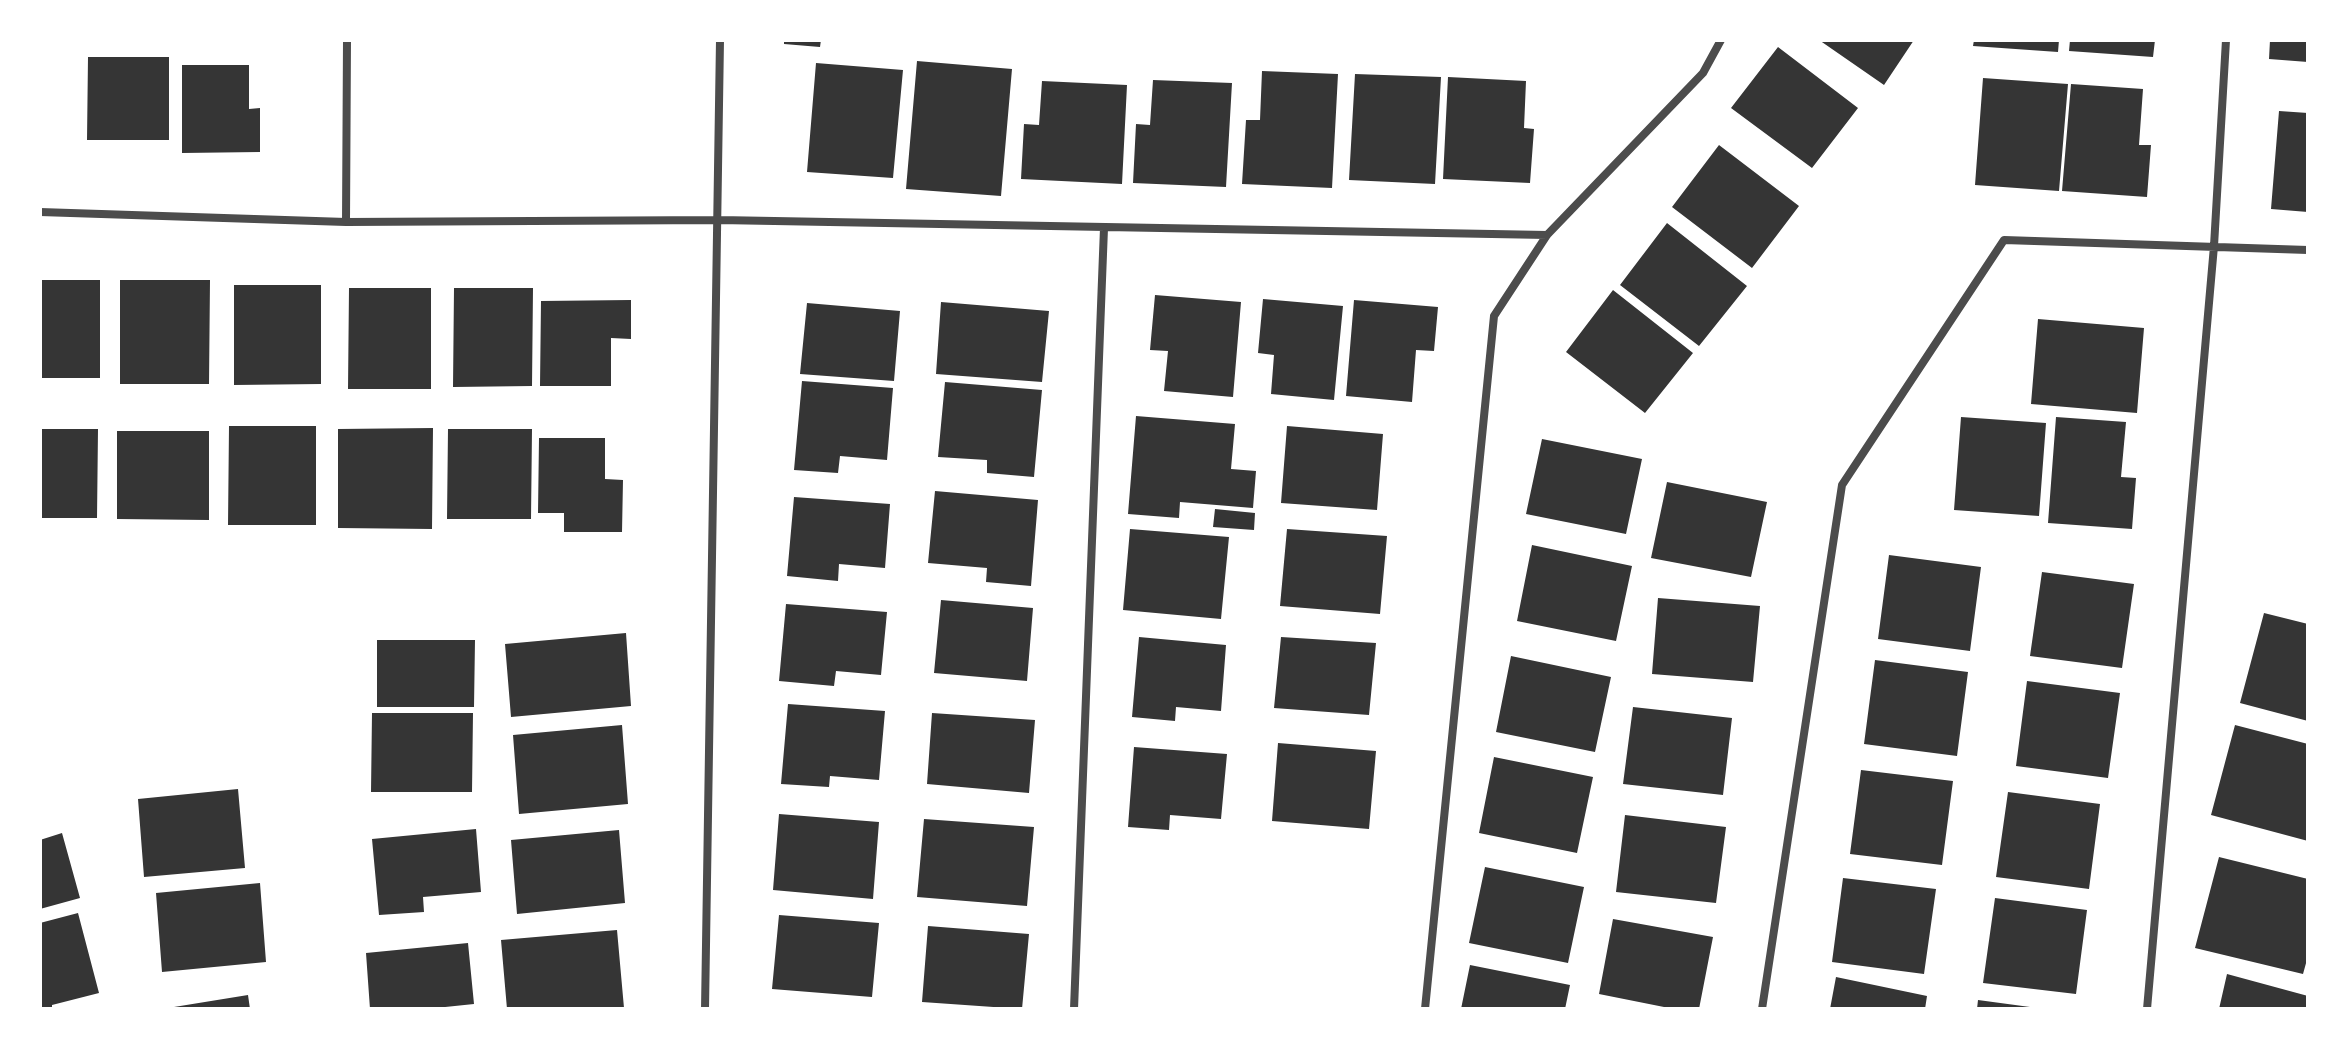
<!DOCTYPE html>
<html>
<head>
<meta charset="utf-8">
<style>
  body { margin:0 }
  #map { position:relative; width:2348px; height:1049px; overflow:hidden; background:#fff; font-family:"PT Serif",serif }
  canvas { display:block }
  .frame { position:absolute; inset:0; border:42px solid #fff; pointer-events:none }
</style>
</head>
<body>
<div id="map">
<canvas width="2348" height="1049"></canvas>
<div class="frame"></div>
</div>
<script>
const g = document.querySelector('canvas').getContext('2d');
g.lineJoin = 'round';
function fill(path, color) { g.fillStyle = color; g.fill(path, 'evenodd'); }
const toPath = rows => new Path2D(rows.map(r => 'M' + r).join(''));
function stroke(path, color, width, dash) { g.strokeStyle = color; g.lineWidth = width; g.lineCap = dash ? 'butt' : 'round'; g.setLineDash(dash || []); g.stroke(path); }
fill(toPath([
  [784,40,821,40,820,47,784,44],
  [1819,40,1914,40,1884,85],
  [1974,40,2059,40,2058,52,1973,46],
  [2070,40,2155,40,2153,57,2069,51],
  [2270,40,2308,40,2308,62,2269,59],
  [1778,47,1858,108,1812,168,1731,108],
  [88,57,169,57,169,140,87,140],
  [917,61,1012,69,1001,196,906,189],
  [816,63,903,70,893,178,807,172],
  [182,65,249,65,249,109,260,108,260,152,182,153],
  [1262,71,1338,74,1332,188,1242,184,1246,120,1260,120],
  [1355,74,1441,77,1435,184,1349,180],
  [1448,77,1526,81,1524,128,1534,129,1530,183,1443,179],
  [1983,78,2068,84,2059,191,1975,185],
  [1153,80,1232,83,1226,187,1133,183,1136,124,1150,125],
  [1042,81,1127,85,1122,184,1021,179,1024,124,1039,125],
  [2071,84,2143,89,2139,145,2151,145,2147,197,2062,191],
  [2279,111,2308,113,2308,212,2271,209],
  [1719,145,1799,206,1752,268,1672,207],
  [1667,223,1747,286,1699,346,1620,285],
  [40,280,100,280,100,378,40,378],
  [120,280,210,280,209,384,120,384],
  [234,285,321,285,321,384,234,385],
  [349,288,431,288,431,389,348,389],
  [454,288,533,288,532,386,453,387],
  [1613,290,1693,353,1645,413,1566,352],
  [1155,295,1241,302,1233,397,1164,391,1168,351,1150,350],
  [1263,299,1343,306,1334,400,1271,394,1274,355,1258,353],
  [631,300,631,339,611,338,611,386,540,386,541,301],
  [1354,300,1438,307,1434,351,1416,350,1412,402,1346,396],
  [941,302,1049,311,1042,382,936,374],
  [807,303,900,311,894,381,800,374],
  [2038,319,2144,328,2137,413,2031,404],
  [802,381,893,388,887,460,840,456,838,473,794,470],
  [945,382,1042,390,1034,477,987,473,987,460,938,457],
  [1136,416,1235,424,1231,469,1256,471,1253,508,1180,502,1179,518,1128,514],
  [1961,417,2046,423,2039,516,1954,510],
  [2056,417,2126,422,2121,477,2136,478,2132,529,2048,523],
  [229,426,316,426,316,525,228,525],
  [1287,426,1383,434,1377,510,1281,503],
  [433,428,432,529,338,528,338,429],
  [40,429,98,429,97,518,40,518],
  [448,429,532,429,531,519,447,519],
  [117,431,209,431,209,520,117,519],
  [539,438,605,438,605,479,623,480,622,532,564,532,564,513,538,513],
  [1542,439,1642,459,1626,534,1526,514],
  [1667,482,1767,502,1751,577,1651,558],
  [935,491,1038,500,1031,586,986,582,987,568,928,563],
  [794,497,890,504,885,568,839,564,838,581,787,576],
  [1215,509,1255,513,1254,530,1213,527],
  [1130,529,1229,537,1221,619,1123,610],
  [1287,529,1387,536,1380,614,1280,606],
  [1532,545,1632,566,1616,641,1517,621],
  [1889,555,1981,567,1970,651,1878,639],
  [2042,572,2134,584,2122,668,2030,656],
  [1658,598,1760,606,1753,682,1652,674],
  [941,600,1033,608,1027,681,934,673],
  [786,604,887,612,881,675,836,671,834,686,779,681],
  [2264,613,2308,624,2308,721,2240,703],
  [626,633,631,706,511,717,505,644],
  [1139,637,1226,645,1221,711,1176,707,1175,721,1132,717],
  [1281,637,1376,643,1369,715,1274,708],
  [377,640,475,640,474,707,377,707],
  [1511,656,1611,677,1595,752,1496,732],
  [1875,660,1968,672,1957,756,1864,744],
  [2027,681,2120,693,2108,778,2016,766],
  [788,704,885,711,879,780,830,776,829,787,781,784],
  [1633,707,1732,718,1723,795,1623,784],
  [372,713,473,713,472,792,371,792],
  [932,713,1035,720,1029,793,927,784],
  [622,725,628,804,519,814,513,735],
  [2235,725,2308,744,2308,841,2211,815],
  [1278,743,1376,751,1369,829,1272,821],
  [1134,747,1227,754,1221,819,1170,815,1169,830,1128,827],
  [1494,757,1593,777,1577,853,1479,833],
  [1861,770,1953,781,1942,865,1850,854],
  [238,789,245,868,144,877,138,799],
  [2008,792,2100,804,2089,889,1996,877],
  [779,814,879,822,873,899,773,890],
  [1625,815,1726,827,1716,903,1616,892],
  [924,819,1034,827,1027,906,917,897],
  [476,829,481,892,423,897,424,912,379,915,372,839],
  [619,830,625,903,517,914,511,840],
  [62,833,80,898,40,909,40,840],
  [2219,857,2308,879,2308,956,2303,974,2195,948],
  [1485,867,1584,887,1568,963,1469,943],
  [1843,878,1936,889,1924,974,1832,962],
  [260,883,266,962,162,972,156,893],
  [1995,898,2087,910,2076,994,1983,983],
  [78,913,99,993,52,1005,52,1009,40,1009,40,923],
  [779,915,879,923,872,997,772,989],
  [1613,919,1713,937,1699,1009,1674,1009,1599,994],
  [928,926,1029,934,1022,1009,922,1002],
  [617,930,624,1008,507,1009,501,940],
  [468,943,474,1004,426,1009,370,1009,366,953],
  [1470,965,1570,985,1565,1009,1461,1009],
  [2227,974,2308,996,2308,1009,2219,1009],
  [1836,977,1927,996,1925,1009,1830,1009],
  [248,995,250,1009,174,1009,174,1007],
  [1978,1000,2030,1007,2029,1009,1977,1009]
]), '#353535');
stroke(toPath([
  [40,212,346,222,719,220,1547,235],
  [346,222,347,40],
  [705,1009,720,40],
  [1074,1009,1104,228],
  [1425,1009,1494,316,1547,235,1703,73,1721,40],
  [1762,1009,1842,485,2004,240,2308,250],
  [2147,1009,2214,246,2226,40]
]), '#4c4c4c', 8);
</script>
</body>
</html>
